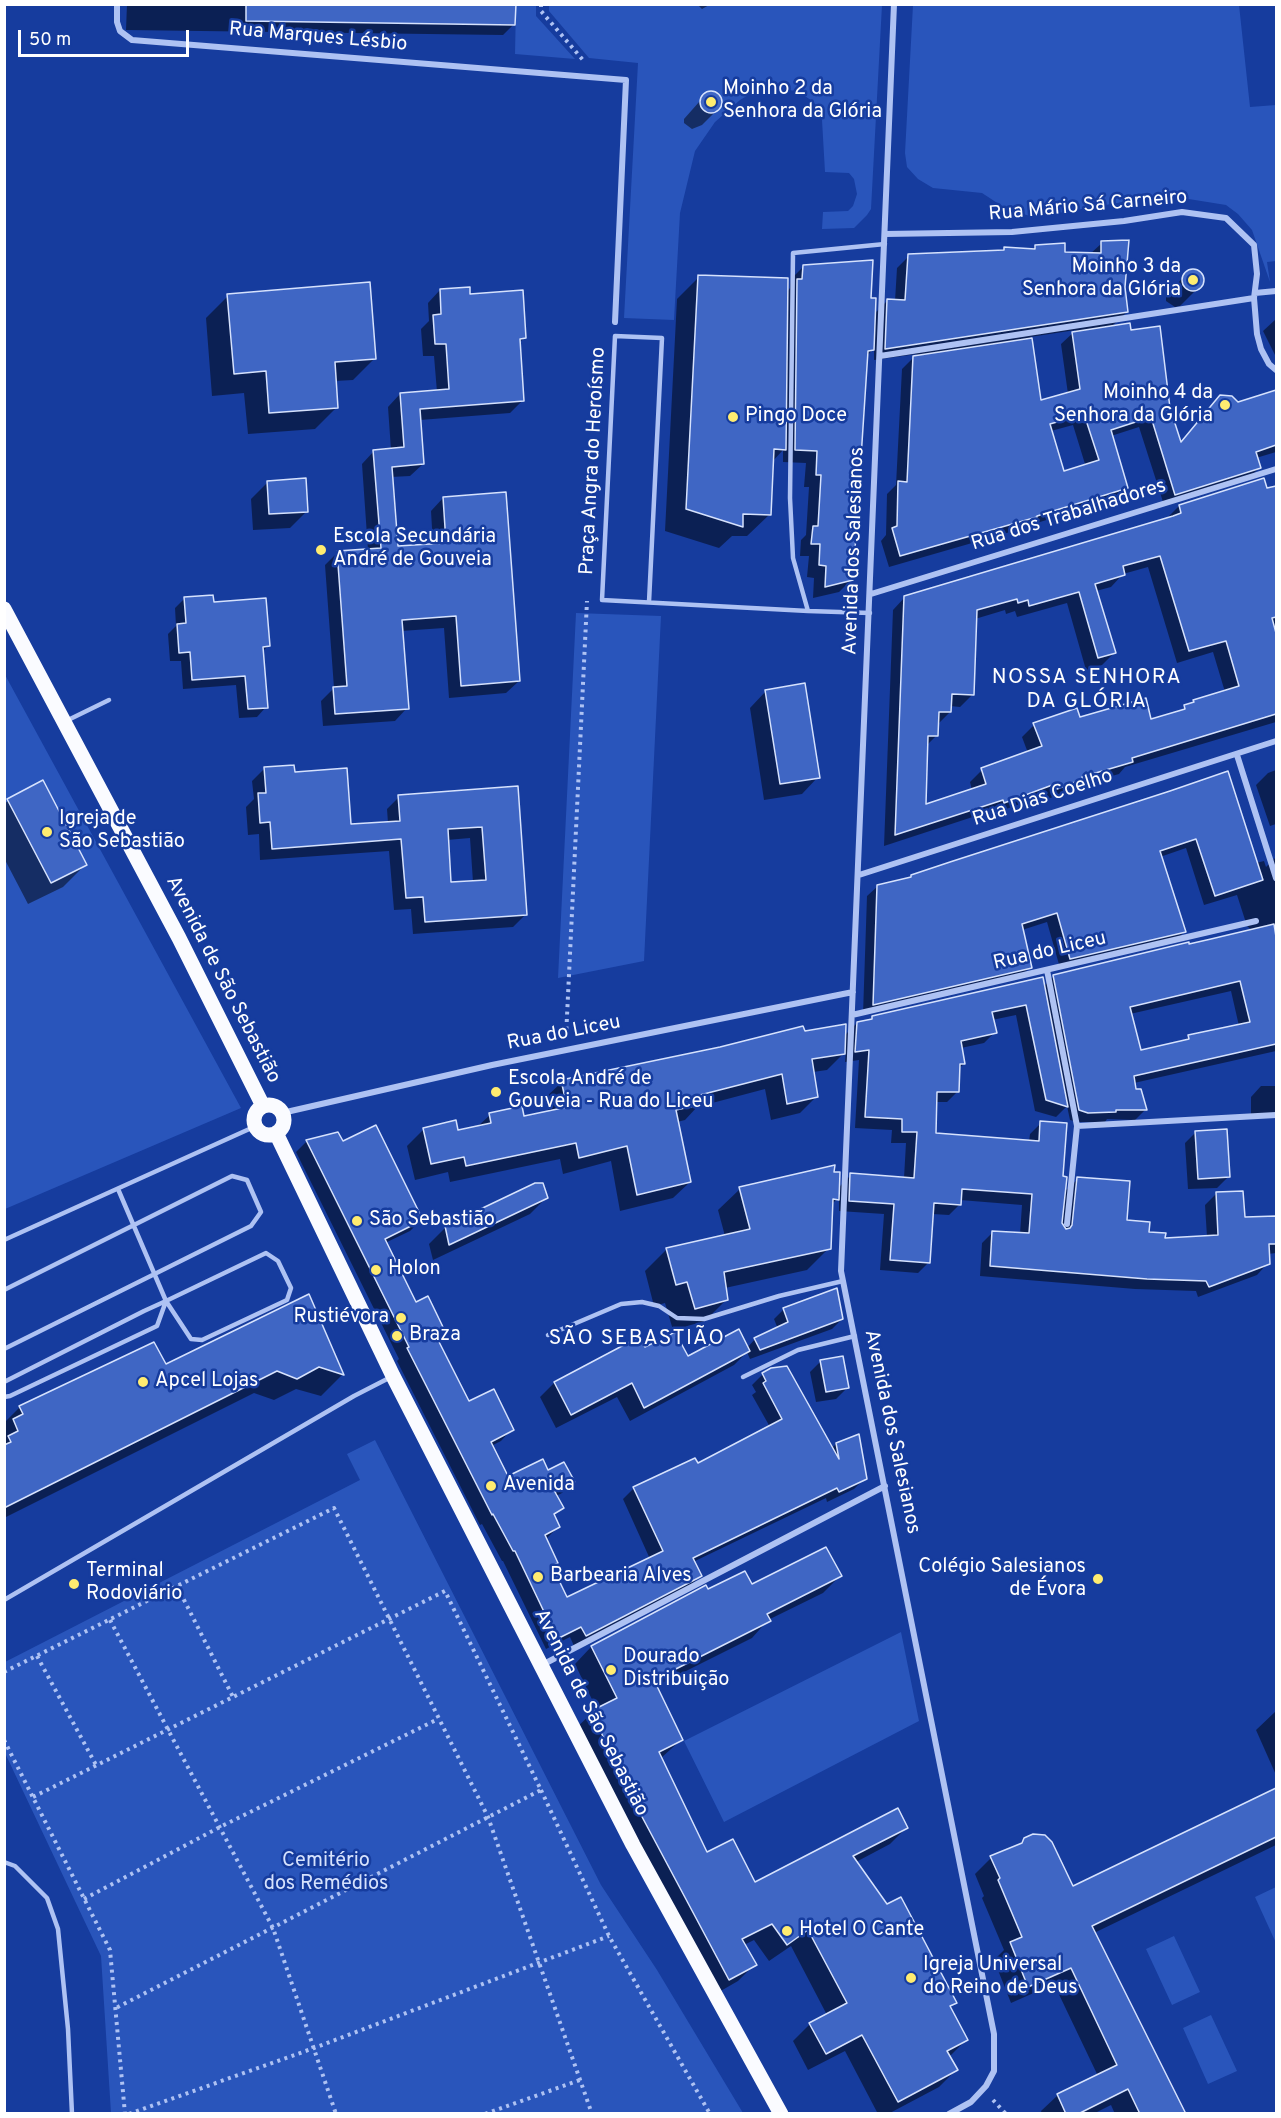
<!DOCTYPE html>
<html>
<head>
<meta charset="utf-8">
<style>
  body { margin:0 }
  #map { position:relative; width:1281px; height:2118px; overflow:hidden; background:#163c9e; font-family:Overpass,sans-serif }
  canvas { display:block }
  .frame { position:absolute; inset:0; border:6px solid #fff; pointer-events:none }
  .scale { position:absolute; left:18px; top:30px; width:171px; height:27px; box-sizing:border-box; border:3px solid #fff; border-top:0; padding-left:8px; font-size:18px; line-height:21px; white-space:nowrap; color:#fff; -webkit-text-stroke:4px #163c9e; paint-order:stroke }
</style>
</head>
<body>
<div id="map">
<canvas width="1281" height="2118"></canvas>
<div class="frame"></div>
<div class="scale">50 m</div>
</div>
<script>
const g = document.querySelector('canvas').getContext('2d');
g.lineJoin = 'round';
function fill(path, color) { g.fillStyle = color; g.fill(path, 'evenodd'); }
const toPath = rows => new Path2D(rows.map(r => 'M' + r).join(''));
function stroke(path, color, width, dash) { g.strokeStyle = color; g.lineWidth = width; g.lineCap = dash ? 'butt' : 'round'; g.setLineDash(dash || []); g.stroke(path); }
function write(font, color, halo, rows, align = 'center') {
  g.font = font + ' Overpass,sans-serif'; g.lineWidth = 5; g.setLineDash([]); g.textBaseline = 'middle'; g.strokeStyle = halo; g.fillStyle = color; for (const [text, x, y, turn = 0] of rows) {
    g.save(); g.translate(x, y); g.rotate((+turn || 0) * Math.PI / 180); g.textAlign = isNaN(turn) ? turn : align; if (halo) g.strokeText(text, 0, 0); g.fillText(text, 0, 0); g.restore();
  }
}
fill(toPath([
  [549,4,882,5,871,209,867,215,854,228,822,229,823,212,848,211,853,206,857,194,854,179,849,173,825,172,822,120,814,102,797,91,770,88,755,91,740,100,715,122,695,151,680,213,674,320,624,318,638,63,589,58,549,11],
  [516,5,536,5,536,16,575,59,515,54],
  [913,5,1239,5,1250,107,1276,105,1276,261,1267,262,1270,282,1252,230,1238,214,1226,205,1170,196,1141,199,1034,217,1008,210,982,193,933,188,918,179,907,167,905,153],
  [576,613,661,616,644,961,558,978],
  [4,673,241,1108,5,1209,4,1209],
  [375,1440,601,1885,657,1970,743,2113,111,2113,101,1956,5,1753,5,1662,360,1480,347,1454],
  [901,1632,919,1721,724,1822,684,1741],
  [1276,1887,1276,1943,1255,1897],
  [1174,1936,1200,1992,1172,2005,1146,1949],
  [1211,2015,1237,2071,1208,2084,1183,2028]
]), '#2955bb');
fill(toPath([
  [127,4,514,4,514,24,503,35,126,30],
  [697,4,711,4,702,9],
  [707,93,712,93,720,98,719,108,702,125,692,129,684,123,684,119],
  [1102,243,1123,287,1127,312,1111,327,1130,332,1168,408,1180,443,1221,396,1237,404,1272,393,1276,408,1276,452,1256,458,1259,468,1248,479,1164,505,1139,427,1111,436,1126,487,1115,499,1027,526,1024,528,889,567,881,541,886,535,887,494,896,485,902,369,917,354,874,360,874,348,867,356,851,580,839,592,813,598,814,578,807,577,809,556,800,556,801,540,806,535,809,487,804,487,806,463,783,462,783,450,772,462,769,515,747,536,732,536,719,548,665,531,677,299,699,277,787,292,790,288,791,279,803,267,870,299,874,314,888,300,895,301,897,268,909,256,1002,251,1005,248,1032,250,1036,246,1063,254,1090,254],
  [1076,330,1061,344,1068,394,1040,402,1030,337],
  [1073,425,1085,464,1063,472,1051,431],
  [1194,270,1198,272,1202,281,1201,285,1180,306,1175,307,1166,301,1166,296,1189,271],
  [440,290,469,295,525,337,518,344,523,400,510,413,420,420,423,464,410,476,391,477,396,548,433,545,431,511,443,498,519,681,506,693,449,698,444,628,401,631,407,708,395,721,323,726,321,701,334,688,325,565,337,553,368,550,362,464,374,451,391,450,388,407,400,394,437,392,434,356,423,356,421,329,429,321,428,303],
  [228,296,375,358,353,380,335,381,337,407,315,429,248,434,244,393,212,396,206,318],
  [1276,319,1276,354,1275,355,1263,331],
  [268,482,306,512,290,528,253,530,251,499],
  [1276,487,1276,722,1125,767,1119,774,1073,787,1069,791,1045,800,1043,796,992,814,991,811,884,846,893,610,905,597,1166,519,1179,506],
  [1148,567,1177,663,1213,652,1225,692,1194,701,1179,712,1150,721,1079,719,1034,725,1022,737,1028,753,982,770,970,782,972,790,924,806,926,746,936,736,937,725,950,712,950,706,960,707,973,694,975,619,1005,610,1006,614,1015,611,1017,617,1067,603,1086,670,1102,665,1114,653,1096,591,1111,587,1123,574],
  [184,599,213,604,268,646,262,652,266,707,257,717,239,718,236,685,183,689,181,661,170,661,168,634,176,626,175,608],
  [766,691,818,777,802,794,764,800,750,708],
  [265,768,293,774,350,826,388,823,387,809,399,797,516,788,526,914,513,927,413,934,411,909,394,910,389,851,260,860,259,834,248,835,246,807,254,799,252,781],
  [470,838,473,882,450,883,447,840],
  [1276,770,1276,824,1270,826,1256,785,1268,773],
  [1171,793,1256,863,1264,861,1266,867,1276,857,1276,1051,1134,1083,1134,1090,1145,1110,1135,1120,1107,1119,1105,1122,1078,1122,1070,1120,1067,1106,1056,1117,1035,1111,1016,1015,992,1020,995,1032,984,1043,961,1048,964,1064,958,1069,958,1091,947,1102,935,1102,935,1135,1029,1142,1030,1134,1041,1123,1061,1178,1063,1193,1078,1179,1125,1221,1148,1233,1164,1239,1207,1237,1205,1205,1216,1194,1243,1219,1276,1217,1276,1253,1268,1254,1268,1263,1257,1275,1198,1297,1196,1291,1135,1289,980,1276,982,1243,993,1232,1020,1234,1022,1205,960,1200,960,1204,949,1215,932,1214,929,1262,918,1273,880,1270,884,1214,839,1211,839,1197,831,1205,829,1248,807,1270,725,1288,727,1299,705,1321,673,1330,665,1303,654,1306,645,1271,667,1249,725,1236,718,1210,740,1189,833,1173,838,1188,851,1175,904,1178,906,1143,891,1143,892,1130,855,1128,859,1060,845,1062,846,1051,827,1070,813,1072,816,1097,800,1113,771,1120,765,1089,697,1107,685,1120,677,1122,690,1182,673,1198,620,1211,611,1161,563,1174,560,1159,450,1182,448,1172,415,1180,407,1146,424,1129,457,1132,477,1127,490,1115,523,1118,549,1112,545,1098,562,1082,804,1033,844,1036,857,1023,869,1021,873,1017,1043,987,1054,976,1253,931,1247,926,1237,895,1204,905,1186,848,1160,857,1184,932,1174,942,1060,968,1047,922,1022,930,1030,967,1020,977,863,1014,867,896,878,886,909,879],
  [1231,991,1239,1026,1189,1037,1183,1042,1140,1052,1130,1014],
  [8,801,85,865,63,887,28,904,4,858,4,804],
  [1261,1086,1276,1086,1276,1115,1251,1115,1251,1097],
  [1196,1132,1228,1177,1217,1188,1188,1189,1185,1143],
  [307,1141,342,1143,421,1220,410,1231,385,1243,415,1304,441,1327,433,1335,468,1403,512,1429,501,1441,491,1446,508,1478,548,1472,573,1482,562,1493,556,1496,562,1508,553,1516,558,1527,546,1539,557,1562,551,1568,566,1599,650,1559,623,1499,634,1488,697,1466,770,1427,752,1395,756,1392,752,1385,763,1374,831,1449,836,1444,865,1478,854,1489,827,1502,826,1498,693,1562,700,1576,689,1587,574,1646,570,1637,546,1649,503,1561,502,1561,482,1524,480,1525,397,1361,399,1359,296,1152],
  [546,1198,530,1214,433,1260,429,1244,446,1227],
  [308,1296,343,1374,321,1396,296,1389,274,1400,254,1393,4,1518,4,1423,20,1407,165,1366],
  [784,1309,842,1319,832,1329,750,1359,747,1352,734,1365,630,1421,617,1397,556,1428,540,1397,554,1383,639,1339,644,1349,688,1358,747,1348,755,1339,778,1329,774,1319],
  [821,1361,847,1388,836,1399,816,1402,810,1372],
  [840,1576,823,1593,768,1620,752,1638,656,1686,681,1740,661,1758,707,1854,755,1884,906,1828,890,1844,856,1862,955,2002,949,2008,966,2040,949,2057,956,2070,939,2087,888,2114,878,2114,845,2051,808,2070,793,2041,810,2024,827,2015,791,1946,769,1961,754,1940,744,1945,755,1964,738,1981,712,1996,575,1729,592,1713,597,1710,575,1664,591,1647,705,1587,707,1591],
  [1276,1711,1276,1775,1256,1730],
  [1276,1790,1276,1845,1094,1933,1182,2114,1115,2114,1111,2105,1093,2114,1042,2114,1041,2111,1058,2095,1098,2076,1054,1984,1011,2003,994,1960,1004,1950,982,1898,984,1896,975,1874,991,1858,1019,1845,1025,1839,1072,1888]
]), '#0007');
const building = toPath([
  [246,4,516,4,515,25,246,21,246,4],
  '700 102a11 11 0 1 1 22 0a11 11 0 1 1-22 0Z',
  [1129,240,1125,287,1128,312,885,349,887,299,905,300,908,254,1004,250,1004,247,1035,249,1035,245,1065,243,1065,252,1101,253,1101,241,1129,240],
  [873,260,871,298,876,298,874,350,868,351,853,580,825,587,826,566,819,565,820,544,811,544,813,526,818,526,821,475,816,475,817,451,795,450,797,279,802,279,803,265,873,260],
  '1182 280a11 11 0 1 1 22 0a11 11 0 1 1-22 0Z',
  [698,275,788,278,786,450,774,449,771,515,743,514,743,527,686,509,698,275],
  [370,282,376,359,335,362,338,408,269,413,266,371,234,374,227,294,370,282],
  [470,287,470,294,523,290,526,338,520,339,524,401,420,409,424,464,392,467,398,546,446,543,443,497,506,492,520,681,461,686,456,616,402,620,409,709,335,714,333,687,347,686,337,551,381,548,373,450,404,447,400,393,449,389,446,344,435,344,433,315,441,314,440,289,470,287],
  [1130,323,1131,330,1160,326,1170,408,1181,442,1220,395,1232,396,1238,402,1276,390,1276,445,1256,452,1261,468,1175,495,1151,417,1111,430,1128,488,1037,516,1037,517,900,556,892,528,897,526,898,481,907,482,913,356,1032,338,1041,400,1080,389,1072,332,1130,323],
  [1084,414,1099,460,1064,471,1050,424,1084,414],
  [306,478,308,512,269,514,267,481,306,478],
  [1264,478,1267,488,1276,486,1276,617,1272,618,1276,633,1276,714,1132,758,1133,762,1082,777,1083,779,1057,789,1055,784,1004,803,1003,800,895,835,904,596,1173,516,1181,513,1179,505,1264,478],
  [1160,556,1189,651,1226,641,1239,686,1193,700,1194,702,1184,705,1185,709,1151,719,1146,698,1080,717,1077,708,1033,723,1042,746,981,768,986,784,926,804,928,736,938,736,939,712,951,712,952,694,974,695,977,610,1017,599,1018,603,1028,600,1029,606,1079,592,1098,658,1116,653,1095,584,1125,575,1123,566,1160,556],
  [213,595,214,602,266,598,270,646,263,647,268,708,248,709,245,676,192,680,190,652,179,653,177,624,186,623,184,597,213,595],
  [805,683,820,778,780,784,765,690,805,683],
  [294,765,295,772,347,768,351,824,400,821,398,795,518,786,527,915,425,922,423,897,406,898,401,839,272,849,270,822,260,823,258,793,266,793,264,767,294,765],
  [482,827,486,880,451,882,448,829,482,827],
  [1228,771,1263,880,1215,896,1196,839,1160,851,1186,932,1070,959,1057,913,1022,924,1032,968,873,1005,877,885,911,877,911,875,950,862,1170,791,1228,771],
  [43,780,87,865,51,883,7,799,43,780],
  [1274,924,1276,937,1276,1044,1134,1076,1136,1089,1141,1089,1147,1110,1116,1110,1116,1112,1088,1113,1079,1110,1053,975,1189,942,1189,944,1211,939,1274,924],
  [1240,981,1250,1022,1188,1035,1189,1039,1141,1050,1130,1007,1240,981],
  [1043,977,1068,1107,1046,1100,1026,1005,992,1012,997,1033,961,1041,965,1064,960,1064,959,1092,937,1092,936,1133,1039,1141,1040,1121,1067,1123,1063,1176,1067,1177,1062,1223,1066,1229,1070,1228,1072,1225,1077,1177,1130,1181,1127,1220,1150,1222,1149,1232,1166,1233,1165,1238,1218,1235,1216,1192,1243,1191,1245,1217,1276,1216,1276,1244,1269,1244,1270,1264,1209,1287,1206,1281,1147,1279,990,1266,992,1231,1029,1233,1032,1194,962,1189,961,1205,934,1203,930,1263,890,1260,894,1204,849,1201,850,1173,914,1178,917,1132,902,1132,902,1119,865,1117,869,1050,855,1052,857,1022,872,1019,872,1016,1043,977],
  [846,1024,845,1054,812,1059,818,1097,787,1104,782,1074,700,1095,703,1104,676,1110,691,1182,637,1195,627,1146,579,1158,576,1143,466,1166,464,1157,431,1164,423,1128,456,1120,458,1130,491,1123,489,1113,522,1106,524,1116,567,1107,561,1080,720,1047,803,1026,805,1031,846,1024],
  [376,1125,423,1220,385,1239,416,1302,428,1296,443,1327,434,1332,469,1401,494,1389,514,1430,491,1442,508,1476,543,1459,548,1470,564,1462,575,1482,555,1492,564,1508,554,1514,560,1527,545,1535,558,1563,552,1566,567,1597,663,1551,633,1487,695,1458,698,1463,782,1419,763,1383,766,1381,762,1373,771,1368,787,1366,839,1459,836,1443,859,1434,867,1479,839,1492,837,1488,693,1558,702,1576,586,1636,581,1627,557,1639,515,1551,513,1551,493,1514,492,1515,407,1348,409,1347,306,1140,338,1132,343,1141,376,1125],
  [1227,1129,1230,1177,1198,1179,1195,1131,1227,1129],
  [835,1165,834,1172,840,1172,839,1200,833,1199,831,1249,724,1272,728,1300,695,1309,687,1282,676,1285,666,1248,750,1229,739,1187,835,1165],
  [535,1183,543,1183,548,1198,449,1245,445,1226,535,1183],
  [837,1288,843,1319,760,1350,754,1338,788,1322,783,1308,837,1288],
  [309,1294,344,1375,319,1367,297,1379,277,1371,4,1508,4,1445,11,1442,8,1436,18,1431,13,1419,23,1414,19,1406,154,1342,166,1364,309,1294],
  [739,1329,750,1351,644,1408,632,1383,571,1415,554,1382,639,1337,645,1347,675,1332,688,1356,739,1329],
  [843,1356,849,1388,826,1392,820,1360,843,1356],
  [826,1547,842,1576,767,1614,771,1621,654,1680,683,1740,659,1752,707,1852,733,1839,755,1882,898,1808,908,1828,853,1856,887,1904,901,1897,957,2003,950,2006,968,2040,947,2051,958,2070,898,2102,862,2035,826,2054,809,2023,847,2003,808,1930,787,1945,772,1924,742,1939,757,1965,729,1980,632,1798,591,1711,617,1698,591,1646,706,1585,708,1589,745,1571,752,1584,826,1547],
  [1276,1788,1276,1837,1092,1926,1186,2114,1140,2114,1128,2089,1078,2114,1066,2114,1057,2094,1117,2065,1071,1968,1028,1987,1010,1942,1022,1937,998,1880,1000,1878,990,1856,1022,1843,1024,1838,1033,1834,1045,1835,1052,1842,1073,1886,1276,1788]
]);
fill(building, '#3f66c4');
stroke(building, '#d6e2fd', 1.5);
stroke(toPath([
  [541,4,541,11,583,60,583,63],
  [566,1037,587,601],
  [177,1586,233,1697],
  [110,1620,273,1928,336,2114],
  [37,1656,96,1765],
  [4,1672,334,1508,488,1817,592,2114],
  [4,1740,110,1950,125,2114],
  [541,1790,609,1936,710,2114],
  [33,1797,445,1591,541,1790,116,2008],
  [84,1899,220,1827,438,1719],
  [993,2100,1006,2114],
  [129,2114,314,2048,609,1936],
  [485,2114,580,2080]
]), '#aec2f3', 4, [3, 4.5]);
stroke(toPath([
  [649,602,662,338,615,336,602,600,808,611,870,613],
  [808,611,793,558,790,498,793,253,885,244],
  [66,721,109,700],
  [4,1240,256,1126],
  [4,1290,232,1176,247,1180,261,1212,251,1226,4,1349],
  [548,1335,621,1304,642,1302,659,1306,677,1318,704,1319,779,1296,843,1281],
  [743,1377,798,1350,855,1336],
  [4,1382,144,1311,166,1301,266,1253,278,1261,291,1288,287,1300,202,1340,191,1339,166,1301,118,1189],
  [4,1397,10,1396,157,1326,166,1301],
  [4,1600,354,1396,391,1377],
  [4,1862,15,1866,47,1898,58,1929,68,2029,72,2114]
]), '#aec2f3', 4.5);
stroke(toPath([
  [117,4,117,22,120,31,132,40,626,80,615,322],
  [894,4,841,1271,994,2034,994,2071,986,2086,971,2102,949,2114],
  [885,234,1012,232,1124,221,1182,212,1226,218,1254,245,1257,274,1254,298,1257,334,1261,349,1269,364,1276,370],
  [1255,293,1276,291],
  [880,356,1254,298],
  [871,594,1276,469],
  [1237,755,1276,878],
  [859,875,1276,741],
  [1047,970,1077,1126,1276,1115],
  [852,1015,1256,921],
  [282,1113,492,1065,853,992],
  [1067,1224,1077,1126],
  [542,1665,885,1486]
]), '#aec2f3', 6);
stroke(toPath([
  [4,609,179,938,263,1106],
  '254 1120a15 15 0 1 1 30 0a15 15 0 1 1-30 0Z',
  [276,1133,393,1376,633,1845,781,2114]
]), '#fafbff', 15);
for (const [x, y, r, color] of [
  [711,102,6,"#ffec70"],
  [1193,280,6,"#ffec70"],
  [1225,405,6,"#ffec70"],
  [733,417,6,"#ffec70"],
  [321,550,6,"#ffec70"],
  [47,832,6,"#ffec70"],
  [496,1092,6,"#ffec70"],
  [357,1221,6,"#ffec70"],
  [376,1270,6,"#ffec70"],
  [401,1318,6,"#ffec70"],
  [397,1336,6,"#ffec70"],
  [143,1382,6,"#ffec70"],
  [491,1486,6,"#ffec70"],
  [538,1577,6,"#ffec70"],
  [1098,1579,6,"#ffec70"],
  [74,1584,6,"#ffec70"],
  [611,1670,6,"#ffec70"],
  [787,1931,6,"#ffec70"],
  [911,1978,6,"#ffec70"]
]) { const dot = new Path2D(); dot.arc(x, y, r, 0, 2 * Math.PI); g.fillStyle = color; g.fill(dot); stroke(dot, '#163c9e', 2); }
write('20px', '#fff', '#163c9e', [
  ["Rua Marques Lésbio",318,38,5],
  ["Rua Mário Sá Carneiro",1088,207,-5],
  ["Praça Angra do Heroísmo",594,461,-87],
  ["Rua dos Trabalhadores",1069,516,-17],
  ["Avenida dos Salesianos",855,551,-88],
  ["Rua Dias Coelho",1043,799,-18],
  ["Rua do Liceu",1050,952,-13],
  ["Avenida de São Sebastião",222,980,63],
  ["Rua do Liceu",564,1034,-11],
  ["Avenida dos Salesianos",891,1432,78],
  ["Avenida de São Sebastião",590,1713,63]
]);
write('20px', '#fff', '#163c9e', [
  ["Moinho 2 da",723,90],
  ["Senhora da Glória",723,113],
  ["Moinho 3 da",1181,268,"right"],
  ["Senhora da Glória",1181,291,"right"],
  ["Moinho 4 da",1213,394,"right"],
  ["Senhora da Glória",1213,417,"right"],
  ["Pingo Doce",745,417],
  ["Escola Secundária",333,538],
  ["André de Gouveia",333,561],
  ["Igreja de",59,820],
  ["São Sebastião",59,843],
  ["Escola André de",508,1080],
  ["Gouveia - Rua do Liceu",508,1103],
  ["São Sebastião",369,1221],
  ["Holon",388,1270],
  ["Rustiévora",389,1318,"right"],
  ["Braza",409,1336],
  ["Apcel Lojas",155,1382],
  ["Avenida",503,1486],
  ["Colégio Salesianos",1086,1568,"right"],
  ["de Évora",1086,1591,"right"],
  ["Terminal",86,1572],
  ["Rodoviário",86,1595],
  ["Barbearia Alves",550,1577],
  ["Dourado",623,1658],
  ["Distribuição",623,1681],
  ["Hotel O Cante",799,1931],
  ["Igreja Universal",923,1966],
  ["do Reino de Deus",923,1989]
], 'left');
write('20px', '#d6e2fd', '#163c9e', [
  ["Cemitério",326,1862],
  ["dos Remédios",326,1885]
]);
g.letterSpacing = '1.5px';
write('21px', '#fff', '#163c9e', [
  ["NOSSA SENHORA",1087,679],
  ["DA GLÓRIA",1087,703],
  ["SÃO SEBASTIÃO",637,1340]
]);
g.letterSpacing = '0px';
</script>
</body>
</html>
